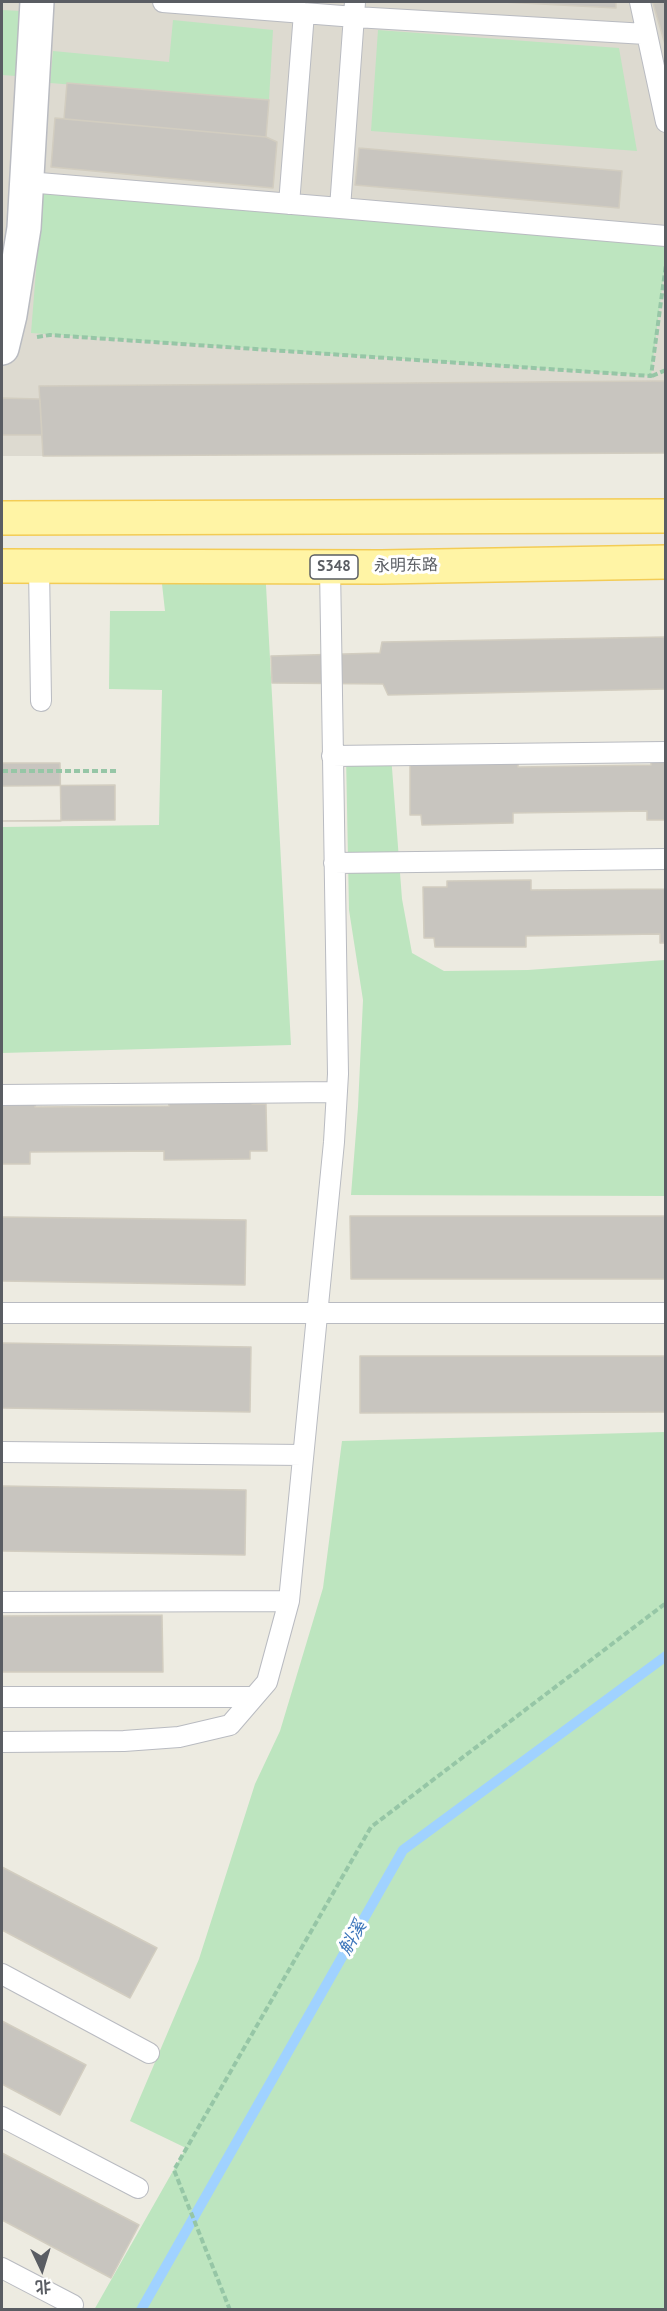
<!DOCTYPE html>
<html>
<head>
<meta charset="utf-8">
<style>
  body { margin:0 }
  #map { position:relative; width:667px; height:2311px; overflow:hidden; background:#edebe1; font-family:"PT Sans","Noto Sans SC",sans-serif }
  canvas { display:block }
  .frame { position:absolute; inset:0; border:3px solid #5a5d63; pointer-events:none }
  .north { position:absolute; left:12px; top:2239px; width:60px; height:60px; -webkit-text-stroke:4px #fff; paint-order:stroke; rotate:176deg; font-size:16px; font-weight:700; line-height:24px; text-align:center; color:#5a5d63 }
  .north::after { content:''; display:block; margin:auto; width:21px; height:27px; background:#5a5d63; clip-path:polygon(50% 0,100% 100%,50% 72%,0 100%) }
</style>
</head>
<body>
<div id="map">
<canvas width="667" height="2311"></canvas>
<div class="frame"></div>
<div class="north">北</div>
</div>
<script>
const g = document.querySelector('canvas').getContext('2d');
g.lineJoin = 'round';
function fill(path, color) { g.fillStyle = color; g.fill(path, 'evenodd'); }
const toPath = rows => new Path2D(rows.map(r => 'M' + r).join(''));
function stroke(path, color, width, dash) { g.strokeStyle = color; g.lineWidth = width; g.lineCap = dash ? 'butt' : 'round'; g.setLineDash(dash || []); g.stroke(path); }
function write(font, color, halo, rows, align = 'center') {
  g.font = font + ' "PT Sans","Noto Sans SC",sans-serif'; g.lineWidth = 6; g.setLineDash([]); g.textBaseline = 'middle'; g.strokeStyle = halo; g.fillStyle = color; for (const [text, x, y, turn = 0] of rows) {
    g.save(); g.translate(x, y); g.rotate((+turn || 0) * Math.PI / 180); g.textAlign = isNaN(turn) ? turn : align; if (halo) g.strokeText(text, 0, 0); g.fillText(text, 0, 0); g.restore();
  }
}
fill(toPath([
  [2,2,665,2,665,381,40,386,43,456,2,456]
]), '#dddad0');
fill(toPath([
  [2,10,21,11,16,76,2,75],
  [173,20,273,30,269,100,50,83,53,51,169,62],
  [378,30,619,48,637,151,371,131],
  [43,183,665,236,665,264,651,376,31,333],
  [160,566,265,567,291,1045,2,1053,2,827,159,825,162,690,109,689,110,611,165,611],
  [391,755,402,899,412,953,444,971,528,970,665,960,665,1196,351,1195,358,1107,363,1000,349,910,346,756],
  [665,1432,665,2309,94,2310,186,2148,130,2121,199,1959,255,1784,280,1731,323,1588,342,1441]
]), '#bde5bf');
stroke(toPath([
  [141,2310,403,1850,666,1656]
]), '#a0d2ff', 10);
const building = toPath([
  [503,2,616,2,616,8,503,2],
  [666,2,666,48,653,3,666,2],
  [67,83,269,100,266,137,64,119,67,83],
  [55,118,266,137,277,142,273,188,51,167,55,118],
  [359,148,622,171,619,208,355,185,359,148],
  [656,381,666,381,666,453,43,456,39,386,656,381],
  [2,398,40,399,42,435,2,435,2,398],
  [666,637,666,689,388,695,383,684,272,683,271,656,380,653,382,642,666,637],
  [518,757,518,767,651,765,651,758,666,758,666,820,647,820,647,811,513,813,513,823,422,825,421,815,410,815,410,765,518,757],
  [2,763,60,763,61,821,2,821,2,763],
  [115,785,115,820,2,821,2,786,115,785],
  [531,880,531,890,665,889,666,881,666,943,660,943,660,934,526,936,526,947,435,947,434,938,424,938,423,887,447,887,447,881,531,880],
  [2,1097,35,1097,35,1107,169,1106,168,1098,252,1097,252,1104,266,1104,267,1151,250,1151,250,1159,164,1160,164,1151,30,1152,30,1164,2,1164,2,1097],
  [350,1216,666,1216,666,1279,351,1279,350,1216],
  [2,1217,246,1220,245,1285,2,1281,2,1217],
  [2,1343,251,1347,250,1412,2,1408,2,1343],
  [360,1356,666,1356,666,1412,360,1413,360,1356],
  [2,1486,246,1490,245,1555,2,1551,2,1486],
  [162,1615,163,1672,2,1672,2,1616,162,1615],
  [2,1867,157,1948,130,1998,2,1930,2,1867],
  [2,2021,86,2065,60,2115,2,2084,2,2021],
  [2,2153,139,2225,111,2278,2,2220,2,2153]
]);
fill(building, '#c8c5bf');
stroke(building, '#d2cdc0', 1.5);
const service = toPath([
  [163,2,355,17,646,34],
  [640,2,666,122],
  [27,182,340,208,355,2],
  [289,204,304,13],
  [340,208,666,236],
  [39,566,41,701],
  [332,756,666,752],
  [334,863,666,859],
  [2,1095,337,1092],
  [2,1313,666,1313],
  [2,1452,303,1455],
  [2,1602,289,1601],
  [2,1697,254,1697],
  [2,1742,124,1741,179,1737,230,1725,267,1682,289,1601,334,1142,338,1074,330,567],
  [2,1974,149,2053],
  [2,2117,138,2188],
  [2,2268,73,2305]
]);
const minor = toPath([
  [2,348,10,315,24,228,37,2]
]);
const primary = toPath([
  [2,518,666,516],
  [2,566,381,567,666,562]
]);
stroke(service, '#b9bbc1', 22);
stroke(minor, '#b9bbc1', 36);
stroke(primary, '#f3cc55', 36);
stroke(toPath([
  [37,337,50,335,651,376,666,264],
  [652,376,666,370],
  [2,771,119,771],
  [230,2310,174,2170,371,1827,666,1603]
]), '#96c6a6', 4, [6, 3]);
stroke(service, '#fff', 20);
stroke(minor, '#fff', 33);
stroke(primary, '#fff4a5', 33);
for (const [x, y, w] of [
  [334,567,48]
]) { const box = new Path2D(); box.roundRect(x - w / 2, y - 12, w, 24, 4.5); g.fillStyle = '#fff'; g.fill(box); stroke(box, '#5a5d63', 1.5); }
write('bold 15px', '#5a5d63', null, [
  ["S348",334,567]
]);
write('16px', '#5a5d63', '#fff', [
  ["永明东路",406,566,-1]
]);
write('italic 18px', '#3f77bb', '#fff', [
  ["斛溪",353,1938,-60]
]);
</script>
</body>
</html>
